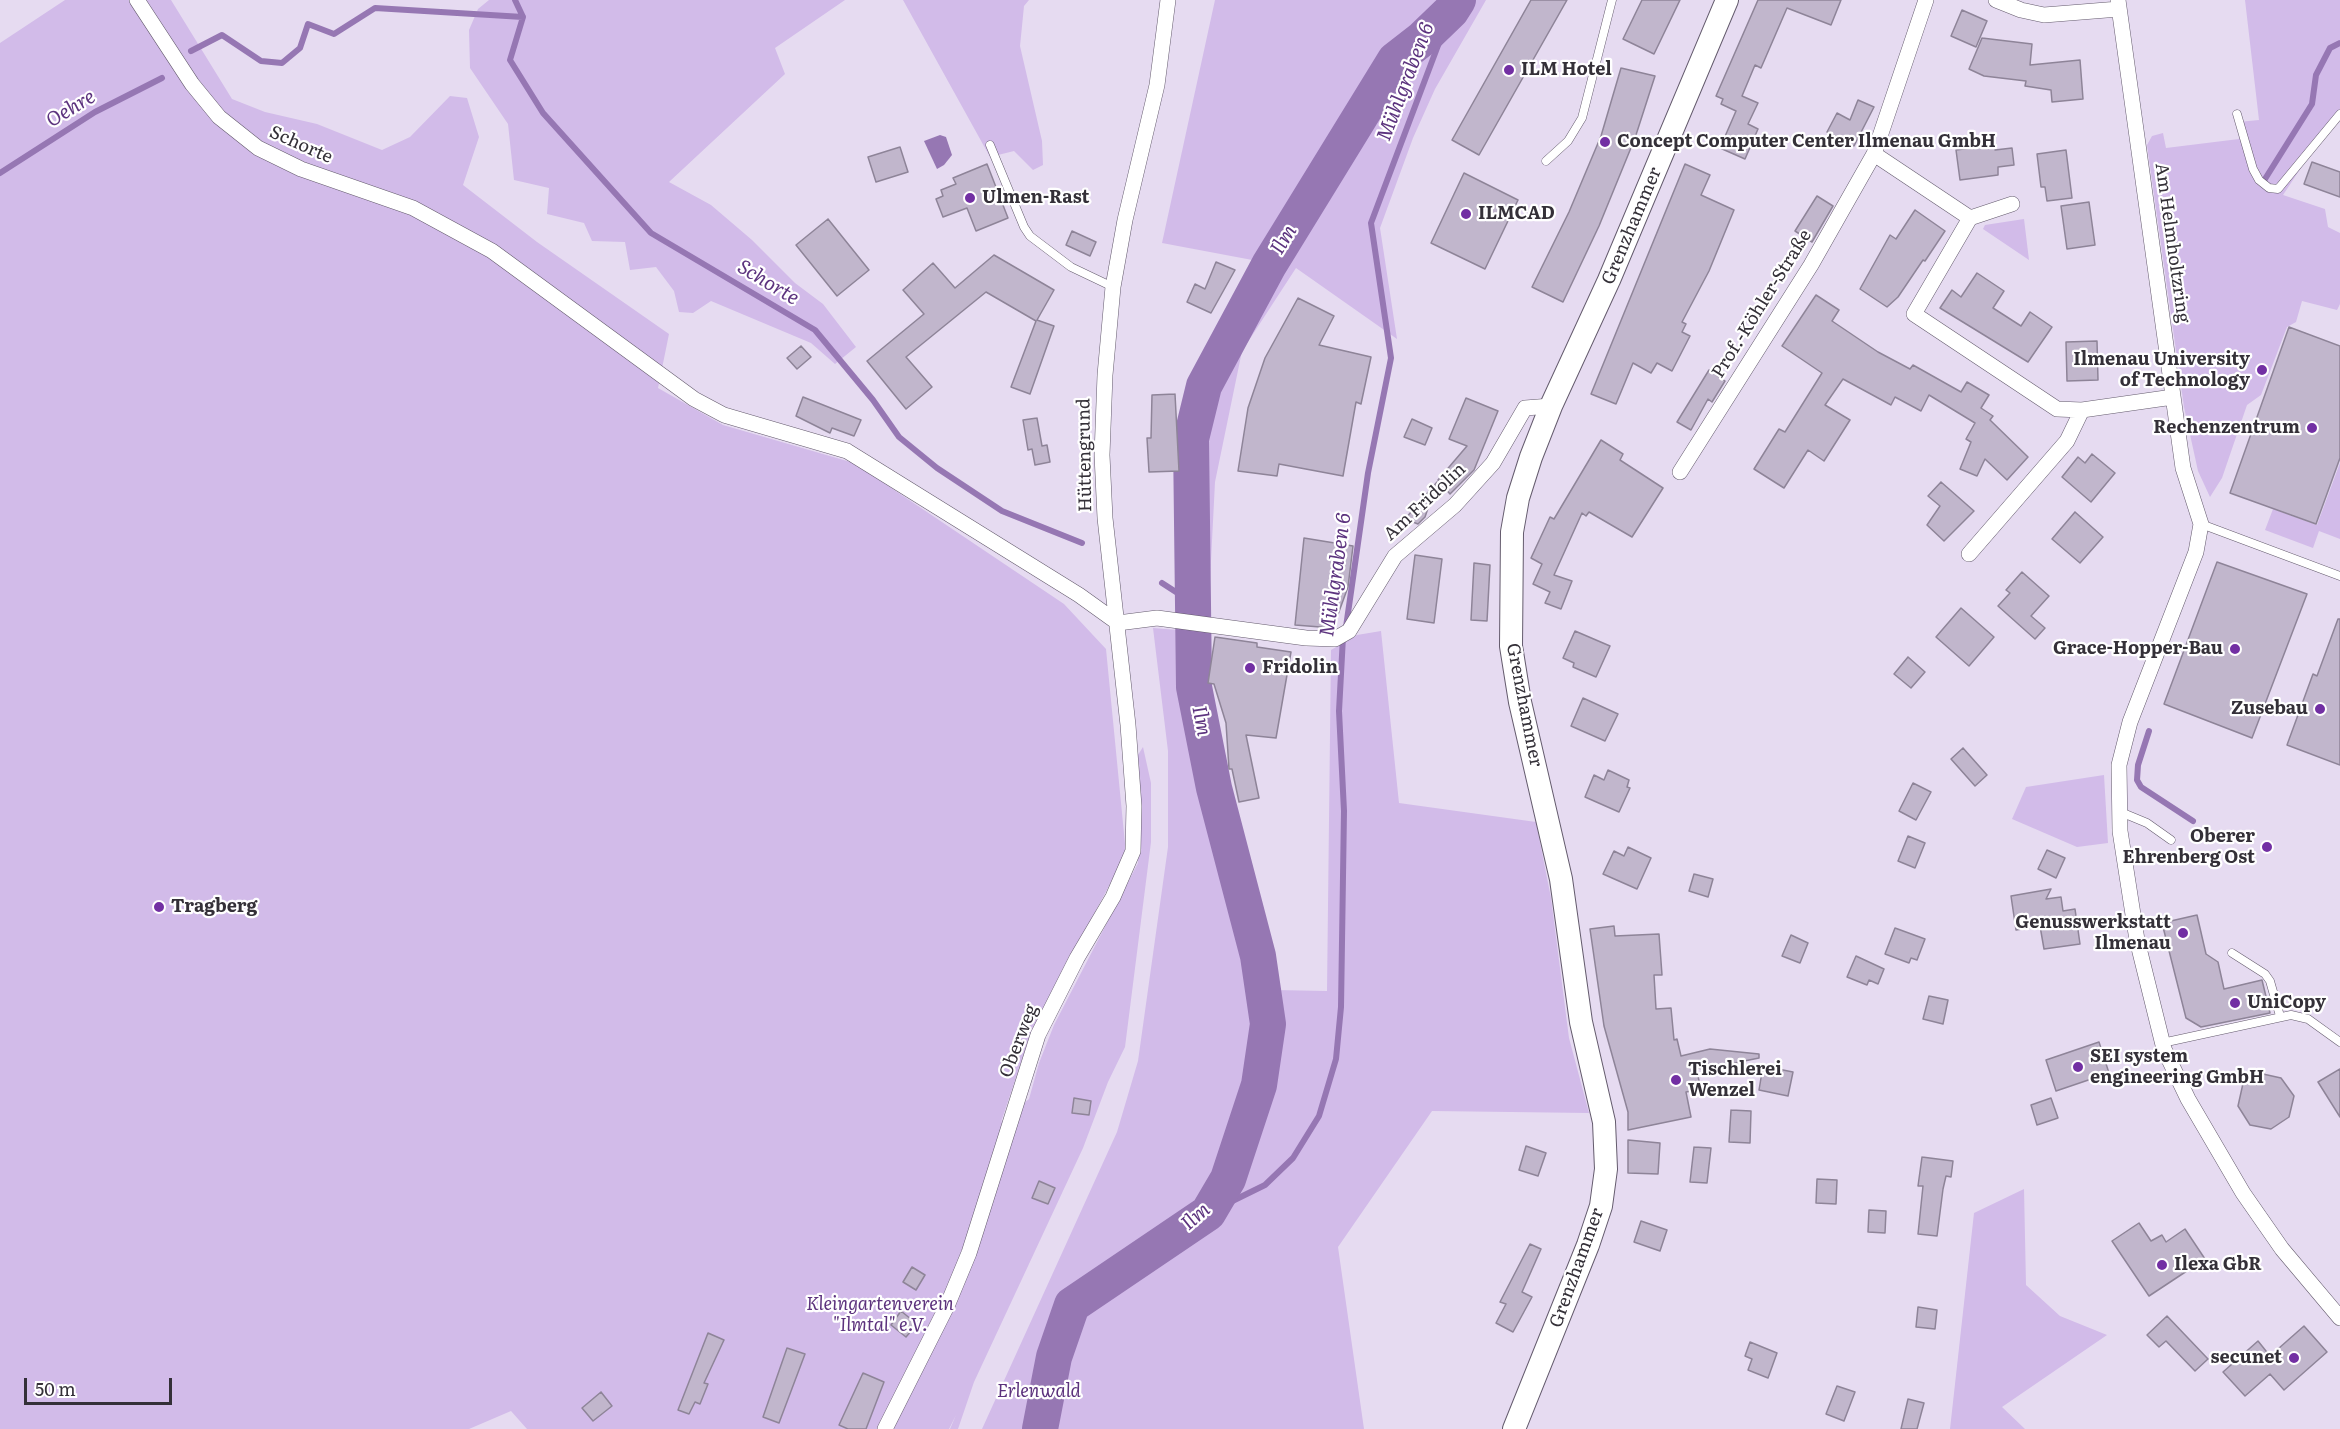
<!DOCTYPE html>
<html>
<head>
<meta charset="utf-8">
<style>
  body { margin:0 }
  #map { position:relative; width:2340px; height:1429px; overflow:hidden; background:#e6dbf1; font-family:Literata,serif }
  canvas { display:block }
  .scale { position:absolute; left:24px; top:1378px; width:148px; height:27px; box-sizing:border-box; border:3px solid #343038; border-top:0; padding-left:8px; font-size:18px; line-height:21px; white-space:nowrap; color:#343038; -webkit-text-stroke:4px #fff; paint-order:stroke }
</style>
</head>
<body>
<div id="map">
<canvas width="2340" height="1429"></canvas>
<div class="scale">50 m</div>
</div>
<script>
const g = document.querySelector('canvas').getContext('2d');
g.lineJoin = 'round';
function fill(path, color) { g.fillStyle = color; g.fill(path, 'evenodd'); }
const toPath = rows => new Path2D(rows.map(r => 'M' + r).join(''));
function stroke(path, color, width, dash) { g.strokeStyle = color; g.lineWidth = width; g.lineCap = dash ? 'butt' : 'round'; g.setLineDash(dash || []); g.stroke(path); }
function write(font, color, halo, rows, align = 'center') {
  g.font = font + ' Literata,serif'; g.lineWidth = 4.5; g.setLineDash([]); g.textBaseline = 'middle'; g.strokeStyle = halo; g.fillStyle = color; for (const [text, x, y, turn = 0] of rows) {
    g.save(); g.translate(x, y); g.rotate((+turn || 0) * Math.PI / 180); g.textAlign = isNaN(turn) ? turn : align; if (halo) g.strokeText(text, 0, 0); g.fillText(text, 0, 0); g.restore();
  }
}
fill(toPath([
  [65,0,171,0,232,99,265,112,317,124,382,150,410,137,450,96,467,98,479,137,463,185,537,242,669,334,658,388,723,425,854,463,1064,604,1106,649,1126,854,1032,1030,1001,1122,1029,1099,1039,1063,1054,1025,1138,863,1136,758,1143,747,1151,783,1151,842,1125,1047,1108,1082,1083,1148,974,1382,958,1429,950,1429,956,1415,949,1429,527,1429,511,1411,469,1429,0,1429,0,43],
  [489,0,845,0,775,48,785,74,669,182,711,205,752,240,795,283,823,304,856,347,835,364,811,343,711,301,693,313,679,312,674,291,656,267,630,270,625,242,592,241,584,223,547,214,549,188,514,180,508,124,470,68,469,30,478,9],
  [903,0,1029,0,1024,6,1020,46,1042,141,1043,165,1033,170,1014,151,990,157],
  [1215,0,1486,0,1435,89,1413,138,1380,228,1397,339,1296,268,1242,351,1215,482,1208,620,1178,609,1186,427,1192,394,1231,318,1263,262,1162,243],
  [2245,0,2340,0,2340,109,2283,195,2325,209,2328,227,2340,233,2340,304,2337,310,2302,301,2296,322,2287,327,2261,395,2247,405,2222,478,2210,497,2198,471,2184,407,2147,145,2152,136,2163,133,2166,148,2239,139,2238,122,2259,120],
  [2024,219,2029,260,1983,229,1985,225],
  [2340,463,2340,539,2319,531,2313,548,2265,530,2273,509,2317,525],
  [1153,628,1203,632,1186,688,1222,786,1274,990,1327,991,1331,650,1357,635,1381,631,1399,803,1536,822,1551,898,1569,1038,1589,1113,1432,1111,1338,1247,1364,1429,982,1429,1117,1132,1138,1061,1168,847,1168,751],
  [2104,775,2108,843,2077,847,2012,819,2026,787],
  [2024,1189,2026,1285,2060,1316,2107,1335,2002,1407,2025,1429,1950,1429,1974,1213]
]), '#d2bbe9');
fill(toPath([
  [940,135,946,137,952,155,944,165,937,169,924,141]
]), '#9677b3');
stroke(toPath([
  [515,0,523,17,510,60,543,113,651,233,815,330,873,400,899,437,937,468,1002,511,1082,543],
  [191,51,222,35,261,61,282,63,300,48,308,24,334,34,375,8,523,17],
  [0,173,95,112,162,78],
  [2265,179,2312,104,2316,75,2330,48,2340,43],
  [1162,583,1193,603],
  [1346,627,1368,473,1391,358,1371,223,1451,11],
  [2149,731,2138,765,2137,780,2141,787,2193,821],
  [1208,1213,1265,1185,1293,1158,1319,1116,1336,1059,1341,1007,1344,811,1339,711,1343,637]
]), '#9677b3', 6);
stroke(toPath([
  [1040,1429,1054,1357,1072,1305,1208,1213,1228,1179,1259,1085,1268,1024,1258,956,1214,788,1194,687,1191,439,1204,386,1269,265,1395,60,1422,39,1451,11,1458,0]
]), '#9677b3', 36);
const building = toPath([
  [1531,0,1567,0,1479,155,1452,140,1531,0],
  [1642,0,1680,0,1654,54,1623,39,1642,0],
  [1758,0,1841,0,1831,25,1787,8,1761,68,1755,65,1742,96,1758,103,1748,124,1758,129,1745,159,1720,148,1736,111,1721,104,1723,99,1716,96,1758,0],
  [1962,10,1987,21,1976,47,1951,36,1962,10],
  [1982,38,2032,44,2030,65,2080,60,2083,99,2052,102,2051,90,2025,86,2026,81,1984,76,1969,69,1982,38],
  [1621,68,1655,76,1635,138,1599,226,1563,302,1532,287,1569,212,1601,136,1621,68],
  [1858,100,1874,107,1854,146,1827,132,1837,113,1850,120,1858,100],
  [1995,145,1995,150,2012,148,2014,165,1998,167,1998,175,1960,180,1956,150,1995,145],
  [900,147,908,172,876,182,868,157,900,147],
  [2066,150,2072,198,2047,201,2045,187,2041,187,2037,154,2066,150],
  [2312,162,2340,172,2340,197,2304,184,2312,162],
  [987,164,1008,218,976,231,967,208,943,217,936,199,943,196,941,190,956,184,953,178,987,164],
  [1685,164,1710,175,1701,195,1734,210,1709,271,1682,322,1686,324,1682,332,1690,336,1672,371,1657,363,1651,373,1633,363,1616,404,1591,394,1685,164],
  [1464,173,1518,200,1485,269,1431,243,1464,173],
  [1817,196,1833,206,1812,242,1795,231,1817,196],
  [2089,202,2095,245,2067,249,2061,206,2089,202],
  [1915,210,1945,231,1925,261,1923,260,1898,297,1887,307,1860,289,1890,235,1896,239,1915,210],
  [828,219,869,270,837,296,796,245,828,219],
  [1072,231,1096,242,1090,256,1066,245,1072,231],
  [994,255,1054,290,1037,320,1054,326,1030,394,1011,387,1036,321,986,292,906,357,932,387,906,409,867,361,924,314,903,290,933,263,955,288,994,255],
  [1216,262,1235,270,1211,313,1187,302,1195,284,1205,289,1216,262],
  [1977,273,2004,291,1993,308,2021,326,2030,312,2052,327,2028,362,1940,308,1952,290,1961,297,1977,273],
  [1816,295,1839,310,1832,321,1878,352,1910,369,1913,365,1961,392,1967,382,1989,395,1981,408,1993,416,1990,420,2028,457,2007,480,1985,459,1977,476,1960,469,1971,442,1966,439,1975,423,1929,395,1921,411,1895,397,1891,405,1843,379,1825,405,1850,420,1824,461,1808,450,1784,488,1754,469,1779,429,1785,432,1822,373,1782,346,1816,295],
  [1298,298,1334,316,1319,345,1371,357,1361,404,1356,402,1343,476,1279,464,1277,476,1238,471,1248,408,1265,358,1298,298],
  [2289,327,2340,346,2340,458,2316,524,2230,493,2289,327],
  [2097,341,2098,380,2067,381,2066,342,2097,341],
  [801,346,811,357,797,369,787,358,801,346],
  [1709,370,1725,381,1712,402,1708,399,1691,430,1677,422,1709,370],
  [1175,394,1179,471,1149,472,1147,438,1151,438,1152,395,1175,394],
  [803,397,861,420,854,436,832,428,830,433,796,416,803,397],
  [1466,398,1498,411,1474,470,1450,494,1438,480,1467,446,1449,439,1466,398],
  [1037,418,1042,446,1047,445,1050,462,1035,465,1032,449,1028,450,1023,420,1037,418],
  [1412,419,1432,428,1425,445,1404,437,1412,419],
  [1601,440,1623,454,1620,460,1663,488,1632,537,1589,512,1586,516,1582,513,1554,575,1572,581,1561,609,1545,603,1550,592,1533,584,1542,564,1531,558,1550,517,1554,519,1601,440],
  [2092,454,2115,473,2091,502,2062,477,2078,457,2085,463,2092,454],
  [1437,482,1425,517,1418,524,1405,519,1437,482],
  [1941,482,1974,511,1944,541,1927,525,1940,506,1928,496,1941,482],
  [2075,512,2103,537,2080,563,2052,539,2075,512],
  [1304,538,1353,546,1348,587,1333,628,1295,625,1304,538],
  [1415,555,1442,559,1434,623,1407,619,1415,555],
  [2217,562,2307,594,2252,738,2164,704,2217,562],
  [1474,563,1490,565,1487,621,1471,620,1474,563],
  [2022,572,2049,596,2031,616,2045,628,2035,639,1998,606,2010,593,2006,590,2022,572],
  [1961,608,1994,637,1969,666,1936,637,1961,608],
  [2338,619,2340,619,2340,765,2287,745,2313,674,2317,676,2338,619],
  [1575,631,1610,646,1596,677,1573,667,1574,663,1563,658,1575,631],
  [1215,637,1257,643,1257,647,1291,652,1276,738,1246,735,1259,798,1239,802,1232,769,1229,769,1226,723,1214,684,1208,683,1215,637],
  [1908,657,1925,672,1911,688,1894,674,1908,657],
  [1583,698,1618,714,1605,741,1571,726,1583,698],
  [1963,748,1987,775,1975,786,1951,759,1963,748],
  [1608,770,1629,780,1627,787,1630,788,1619,812,1585,797,1594,775,1604,780,1608,770],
  [1913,783,1931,792,1916,820,1899,811,1913,783],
  [1908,836,1925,843,1915,868,1898,861,1908,836],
  [1628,847,1651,858,1637,889,1603,874,1614,851,1624,856,1628,847],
  [2047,850,2065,858,2056,878,2038,869,2047,850],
  [1694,874,1713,879,1708,897,1689,891,1694,874],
  [2051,889,2046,899,2061,897,2063,911,2075,909,2080,944,2044,949,2040,926,2016,930,2011,896,2051,889],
  [2197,915,2206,954,2218,962,2224,989,2262,980,2270,1013,2201,1027,2186,1018,2162,923,2197,915],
  [1614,926,1615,936,1659,934,1662,975,1654,975,1656,1009,1671,1008,1674,1040,1677,1039,1681,1056,1710,1049,1759,1054,1759,1058,1705,1069,1696,1068,1701,1089,1686,1092,1691,1117,1628,1130,1628,1112,1604,1026,1590,929,1614,926],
  [1895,928,1925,939,1917,960,1911,958,1909,963,1885,954,1895,928],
  [1791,935,1808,943,1800,963,1782,956,1791,935],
  [1856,956,1884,969,1878,984,1869,980,1867,985,1847,977,1856,956],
  [1929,996,1948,1000,1943,1024,1923,1019,1929,996],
  [2099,1042,2109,1073,2056,1091,2046,1060,2099,1042],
  [1763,1066,1793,1072,1788,1096,1759,1090,1763,1066],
  [2340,1069,2340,1117,2318,1082,2340,1069],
  [2254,1072,2281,1078,2294,1096,2289,1117,2271,1129,2250,1125,2238,1106,2244,1079,2254,1072],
  [1074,1098,1091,1101,1089,1115,1072,1113,1074,1098],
  [2051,1098,2058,1118,2037,1125,2031,1105,2051,1098],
  [1731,1110,1751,1111,1750,1143,1729,1142,1731,1110],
  [1628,1140,1660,1143,1658,1174,1628,1173,1628,1140],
  [1526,1146,1546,1153,1538,1176,1519,1170,1526,1146],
  [1694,1147,1711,1148,1707,1183,1690,1182,1694,1147],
  [1922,1157,1953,1161,1951,1177,1946,1176,1943,1189,1937,1236,1918,1234,1923,1186,1918,1186,1922,1157],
  [1817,1179,1837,1180,1836,1204,1816,1203,1817,1179],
  [1039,1181,1055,1188,1048,1204,1032,1198,1039,1181],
  [1869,1210,1886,1211,1885,1233,1868,1232,1869,1210],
  [1641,1221,1667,1230,1660,1251,1634,1242,1641,1221],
  [2139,1223,2151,1241,2162,1235,2166,1242,2185,1229,2205,1259,2149,1296,2112,1241,2139,1223],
  [1530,1244,1541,1249,1522,1292,1532,1297,1513,1332,1496,1323,1506,1304,1500,1302,1530,1244],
  [912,1267,925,1275,916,1290,903,1282,912,1267],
  [1918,1307,1937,1310,1935,1329,1916,1327,1918,1307],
  [901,1311,917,1324,906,1337,891,1325,901,1311],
  [2167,1316,2208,1359,2195,1371,2166,1341,2159,1347,2147,1335,2167,1316],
  [2304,1326,2327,1352,2284,1390,2270,1374,2245,1396,2223,1372,2258,1341,2270,1356,2304,1326],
  [708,1333,724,1340,704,1383,708,1384,700,1404,695,1402,689,1414,678,1410,708,1333],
  [1750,1342,1777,1353,1768,1378,1748,1370,1752,1359,1745,1356,1750,1342],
  [787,1348,805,1354,779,1423,763,1417,787,1348],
  [863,1373,884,1382,866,1429,848,1429,839,1425,863,1373],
  [1837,1386,1855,1392,1844,1421,1826,1414,1837,1386],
  [601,1392,612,1406,593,1421,582,1408,601,1392],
  [1908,1399,1924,1403,1917,1429,1901,1429,1908,1399]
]);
fill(building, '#c1b6cc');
stroke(building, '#8e8498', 1.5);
const lane = toPath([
  [2237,114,2253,169,2259,180,2269,188,2278,189,2340,114],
  [990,145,1024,227,1030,236,1071,267,1113,287],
  [1546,161,1568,141,1582,118,1612,0],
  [2201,524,2340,576],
  [2118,811,2147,823,2171,840],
  [2232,953,2265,974,2270,981,2280,1016],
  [2162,1043,2291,1015,2308,1019,2340,1042]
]);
const street = toPath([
  [137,0,192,84,219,117,258,148,301,169,413,208,492,251,694,399,724,415,847,451,1079,595,1118,623],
  [1926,0,1874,154,1970,218,1914,314,2057,409,2082,410,2173,397],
  [1996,0,2021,10,2044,15,2119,9],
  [2118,0,2183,468,2201,524,2196,552,2130,722,2119,765,2120,831,2137,940,2164,1049,2188,1099,2243,1193,2282,1249,2340,1318],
  [1970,218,2012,204],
  [1680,472,1811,265,1874,154],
  [1969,554,2067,441,2082,410],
  [1118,623,1157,618,1306,638,1335,639,1349,631,1395,556,1455,505,1493,463,1525,408,1551,406],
  [885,1429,947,1306,969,1253,1038,1035,1077,958,1113,897,1133,851,1134,806,1128,725,1105,518,1102,455,1105,375,1113,287,1125,220,1157,85,1168,0]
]);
const secondary = toPath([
  [1514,1429,1588,1245,1601,1206,1606,1169,1604,1122,1581,1022,1561,879,1520,702,1511,646,1512,532,1518,498,1531,457,1551,406,1609,280,1727,0]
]);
stroke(lane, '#645b6d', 9);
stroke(street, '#645b6d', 16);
stroke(secondary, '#645b6d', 24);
stroke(lane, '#fff', 8);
stroke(street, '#fff', 15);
stroke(secondary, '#fff', 22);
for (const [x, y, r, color] of [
  [1509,70,6,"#722fa3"],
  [1605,142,6,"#722fa3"],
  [970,198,6,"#722fa3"],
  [1466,214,6,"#722fa3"],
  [2262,370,6,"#722fa3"],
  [2312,428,6,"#722fa3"],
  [2235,649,6,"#722fa3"],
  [1250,668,6,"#722fa3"],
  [2320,709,6,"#722fa3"],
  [2267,847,6,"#722fa3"],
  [159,907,6,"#722fa3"],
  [2183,933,6,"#722fa3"],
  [2235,1003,6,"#722fa3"],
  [2078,1067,6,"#722fa3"],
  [1676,1080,6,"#722fa3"],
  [2162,1265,6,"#722fa3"],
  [2294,1358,6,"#722fa3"]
]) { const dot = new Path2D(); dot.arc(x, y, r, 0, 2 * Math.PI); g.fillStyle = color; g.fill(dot); stroke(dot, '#fff', 2); }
write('bold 18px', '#343038', '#fff', [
  ["ILM Hotel",1521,70],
  ["Concept Computer Center Ilmenau GmbH",1617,142],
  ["Ulmen-Rast",982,198],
  ["ILMCAD",1478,214],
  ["Ilmenau University",2250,360,"right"],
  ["of Technology",2250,381,"right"],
  ["Rechenzentrum",2300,428,"right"],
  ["Grace-Hopper-Bau",2223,649,"right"],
  ["Fridolin",1262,668],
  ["Zusebau",2308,709,"right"],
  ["Oberer",2255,837,"right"],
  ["Ehrenberg Ost",2255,858,"right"],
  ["Tragberg",171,907],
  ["Genusswerkstatt",2171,923,"right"],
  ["Ilmenau",2171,944,"right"],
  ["UniCopy",2247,1003],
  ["SEI system",2090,1057],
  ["engineering GmbH",2090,1078],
  ["Tischlerei",1688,1070],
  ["Wenzel",1688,1091],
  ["Ilexa GbR",2174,1265],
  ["secunet",2282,1358,"right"]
], 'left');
write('18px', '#343038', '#fff', [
  ["Schorte",301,145,24],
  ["Grenzhammer",1632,226,-67],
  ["Am Helmholtzring",2172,243,82],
  ["Prof.-Köhler-Straße",1762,304,-58],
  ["Hüttengrund",1085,455,-91],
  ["Am Fridolin",1425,502,-43],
  ["Grenzhammer",1524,705,79],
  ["Oberweg",1019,1041,-69],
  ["Grenzhammer",1577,1268,-70]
]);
write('italic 18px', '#5c327d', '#fff', [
  ["Kleingartenverein",880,1305],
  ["\"Ilmtal\" e.V.",880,1326],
  ["Erlenwald",1039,1392]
]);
write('italic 20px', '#5d347f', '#fff', [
  ["Mühlgraben 6",1406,82,-69],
  ["Oehre",71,109,-31],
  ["Ilm",1284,240,-58],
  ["Schorte",768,283,31],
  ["Mühlgraben 6",1336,575,-82],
  ["Ilm",1201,721,79],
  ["Ilm",1196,1217,-41]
]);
</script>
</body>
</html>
